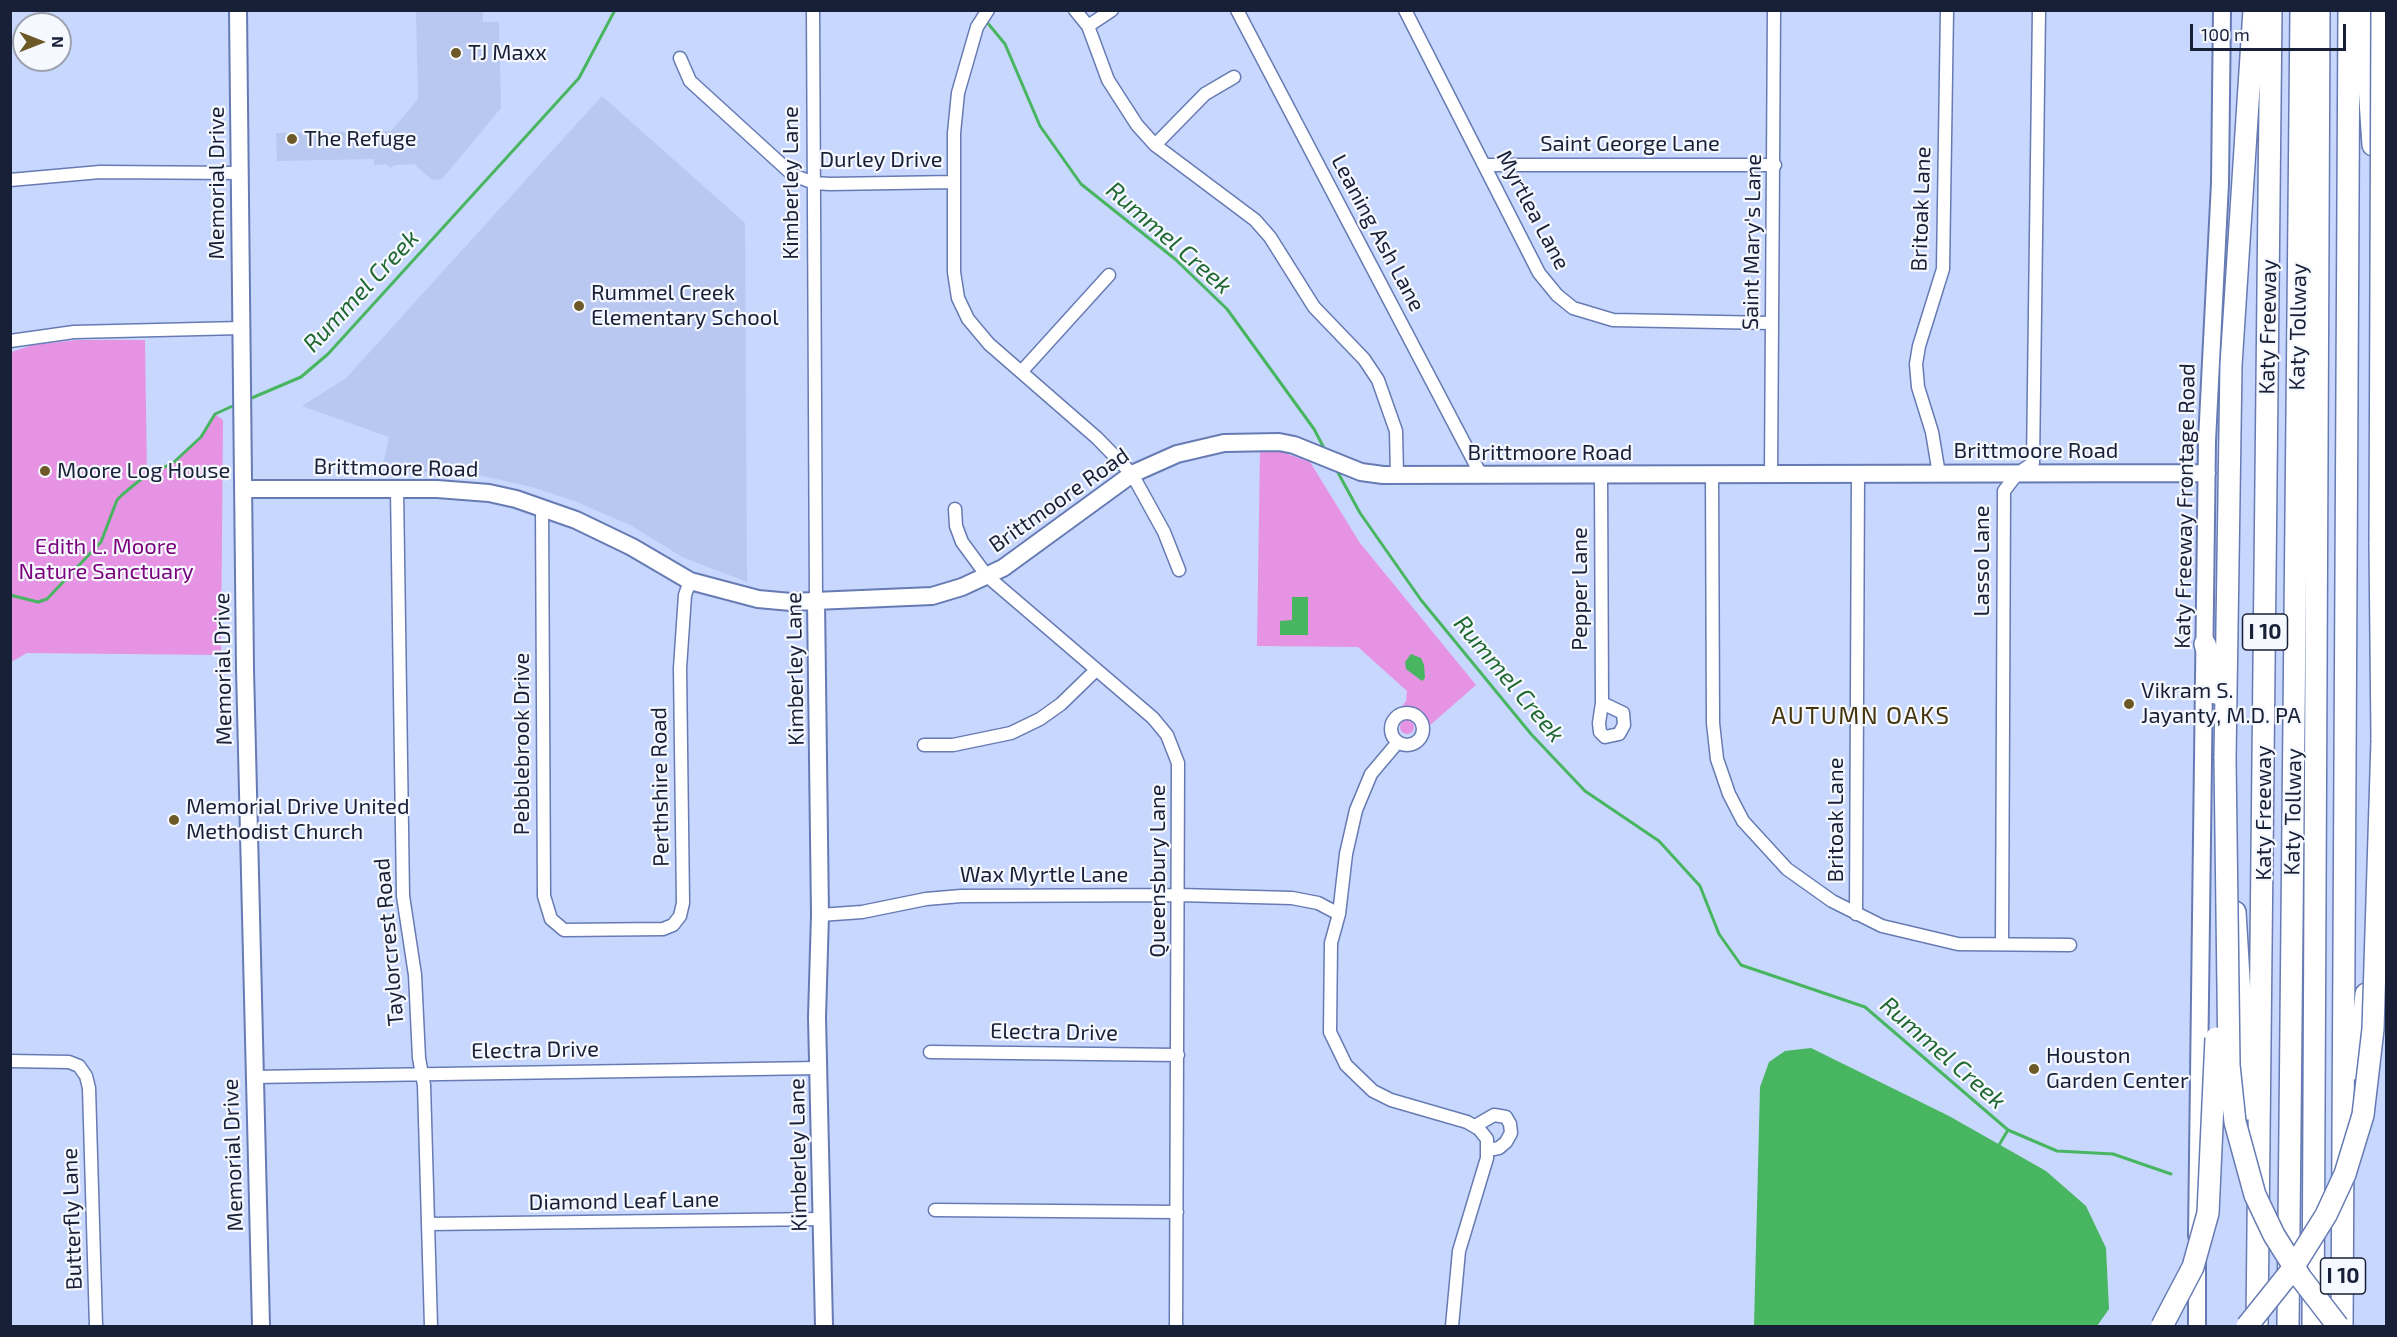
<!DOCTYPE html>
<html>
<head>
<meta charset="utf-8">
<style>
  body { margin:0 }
  #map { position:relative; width:2397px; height:1337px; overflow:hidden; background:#c8d7fd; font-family:"Exo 2",sans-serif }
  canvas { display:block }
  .frame { position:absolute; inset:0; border:12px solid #172037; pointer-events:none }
  .north { position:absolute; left:12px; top:12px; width:60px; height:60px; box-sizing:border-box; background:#f6f8ff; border:2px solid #9da2af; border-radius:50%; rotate:90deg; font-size:16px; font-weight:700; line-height:24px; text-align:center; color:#172037 }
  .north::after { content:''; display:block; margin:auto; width:21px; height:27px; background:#6c5927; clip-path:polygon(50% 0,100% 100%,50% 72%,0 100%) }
  .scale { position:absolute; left:2190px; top:24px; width:156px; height:27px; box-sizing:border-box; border:3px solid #172037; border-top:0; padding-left:8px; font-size:18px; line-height:21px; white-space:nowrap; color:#172037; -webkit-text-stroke:4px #f6f8ff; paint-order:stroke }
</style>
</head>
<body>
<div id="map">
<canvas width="2397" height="1337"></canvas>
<div class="frame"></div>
<div class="north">N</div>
<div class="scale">100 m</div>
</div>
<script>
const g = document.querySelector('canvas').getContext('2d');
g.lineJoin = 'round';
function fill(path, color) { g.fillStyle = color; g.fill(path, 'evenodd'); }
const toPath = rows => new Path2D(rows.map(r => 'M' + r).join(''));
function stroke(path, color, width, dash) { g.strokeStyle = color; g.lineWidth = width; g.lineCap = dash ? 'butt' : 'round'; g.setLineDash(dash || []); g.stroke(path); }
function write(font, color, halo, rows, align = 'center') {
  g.font = font + ' "Exo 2",sans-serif'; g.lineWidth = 4.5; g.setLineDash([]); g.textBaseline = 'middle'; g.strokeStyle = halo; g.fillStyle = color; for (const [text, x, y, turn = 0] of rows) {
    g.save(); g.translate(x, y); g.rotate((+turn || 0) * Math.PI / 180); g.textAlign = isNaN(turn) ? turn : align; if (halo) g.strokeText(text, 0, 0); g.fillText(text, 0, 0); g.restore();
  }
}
fill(toPath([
  [416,11,483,11,483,22,499,22,501,108,442,179,432,180,414,164,394,165,391,168,386,164,374,165,374,159,277,161,276,133,391,131,418,99],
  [602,96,745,223,747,582,682,557,632,526,577,502,532,487,483,476,441,472,381,473,389,437,302,406,346,378]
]), '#b8c8f0');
fill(toPath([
  [77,340,145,340,147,476,174,462,201,437,215,414,223,420,221,655,27,653,11,662,11,352,33,345],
  [1260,448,1279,451,1310,462,1360,543,1476,685,1428,727,1418,711,1400,709,1406,701,1407,691,1358,647,1257,646],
  '1400 727a7 7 0 1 1 14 0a7 7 0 1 1-14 0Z'
]), '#e693e3');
fill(toPath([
  [1292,597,1308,597,1308,635,1280,635,1280,621,1292,620],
  [1411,654,1421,658,1424,665,1425,678,1422,681,1406,669,1405,662],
  [1811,1048,1949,1116,2046,1171,2086,1206,2106,1248,2109,1309,2097,1326,1754,1326,1760,1087,1769,1062,1785,1051]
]), '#48b561');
stroke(toPath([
  [986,21,1005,44,1040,126,1081,184,1175,259,1227,309,1314,429,1325,450],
  [247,400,301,377,328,354,579,78,615,10],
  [1336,469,1360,513,1421,600,1531,734,1585,791,1659,841,1700,886,1719,934,1741,965,1865,1007,2008,1130,2057,1151,2113,1154,2171,1174],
  [10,595,38,602,47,599,101,542,117,500,123,494,140,480,174,462,201,437,215,414,235,405],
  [1999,1145,2008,1130]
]), '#48b561', 3);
const street = toPath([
  [813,10,816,601],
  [988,10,977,27,958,93,954,133,954,272,958,298,968,319,989,344,1097,438,1132,474,1164,532,1179,570],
  [1075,10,1088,26,1108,80,1137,125,1155,145,1255,220,1270,237,1314,307,1364,359,1378,380,1396,431,1397,475],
  [1237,10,1481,475],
  [1405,10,1539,273,1557,295,1573,308,1613,320,1772,323],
  [1088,26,1112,10],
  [680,58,690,81,793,175,814,183,830,184,954,182],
  [1155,145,1205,94,1234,77],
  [1485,165,1775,165],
  [10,180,100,172,240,173],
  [10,341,74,332,241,328],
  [1022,371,1109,275],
  [1771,474,1774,10],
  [1939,474,1932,432,1918,387,1916,364,1919,346,1943,269,1947,10],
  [1601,475,1602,703,1599,723,1600,732,1605,737,1619,734,1624,725,1623,713,1602,703],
  [1712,475,1713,723,1717,759,1729,794,1743,821,1787,869,1832,901,1882,926,1958,944,2070,945],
  [397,489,403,896,415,975,419,1058,424,1085,431,1326],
  [542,507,544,896,551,919,564,930,663,929,673,925,680,916,683,903,680,668,685,595,690,581],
  [955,509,956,526,962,542,987,576,1153,718,1167,735,1178,763,1176,1326],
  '1391 729a16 16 0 1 1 32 0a16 16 0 1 1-32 0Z',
  [1398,742,1371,774,1356,810,1346,854,1339,914,1331,943,1330,1032,1346,1065,1373,1091,1391,1100,1467,1122,1479,1129,1487,1139,1487,1158,1459,1251,1452,1326],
  [924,745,953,745,1011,733,1040,719,1061,704,1096,670],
  [1856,914,1858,474],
  [820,915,862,912,926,899,961,896,1179,895,1292,898,1318,903,1339,914],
  [2002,944,2004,491,2017,474,2033,463,2039,10],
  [930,1052,1178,1055],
  [10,1061,69,1062,79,1066,86,1076,89,1088,96,1326],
  [253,1077,818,1068],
  [1475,1126,1494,1115,1506,1117,1510,1124,1511,1133,1506,1142,1499,1148,1488,1150],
  [935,1210,1177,1212],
  [428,1224,821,1219]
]);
const secondary = toPath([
  [238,10,245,669,261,1326],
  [243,489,437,489,489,493,516,499,576,520,632,547,690,581,758,599,791,602,932,596,962,587,1003,568,1132,474,1177,454,1224,443,1279,442,1294,445,1361,472,1383,475,2207,473],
  [816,601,820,915,817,1017,824,1326],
  [2197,1236,2207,441,2220,183,2222,10],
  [2197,1262,2197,1326]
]);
const highway = toPath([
  [2364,10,2373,145],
  [2380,543,2382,740],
  [2205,644,2214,674,2215,693],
  [2225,758,2231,365,2254,10],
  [2235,912,2247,1109],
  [2359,1070,2366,994],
  [2257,1324,2271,10],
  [2288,1326,2301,10],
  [2313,1326,2319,10],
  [2342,1326,2349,10]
]);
stroke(street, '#667bb4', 15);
stroke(secondary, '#667bb4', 20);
stroke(highway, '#667bb4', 24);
stroke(street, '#fff', 12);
stroke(secondary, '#fff', 16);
stroke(highway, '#fff', 21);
const highwayBridge = toPath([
  [2380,543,2382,10],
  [2225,758,2229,1065,2235,1122,2255,1195,2274,1235,2301,1278,2338,1326],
  [2162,1326,2193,1267,2208,1213,2216,1038],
  [2247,1326,2291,1271,2326,1215,2345,1174,2363,1115,2373,1029,2382,740]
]);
stroke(highwayBridge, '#667bb4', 24, []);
stroke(highwayBridge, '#fff', 21);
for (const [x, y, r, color] of [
  [456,53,6,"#6c5927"],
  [292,139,6,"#6c5927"],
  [579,306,6,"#6c5927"],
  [45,471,6,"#6c5927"],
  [2129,704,6,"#6c5927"],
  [174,820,6,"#6c5927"],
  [2034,1069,6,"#6c5927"]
]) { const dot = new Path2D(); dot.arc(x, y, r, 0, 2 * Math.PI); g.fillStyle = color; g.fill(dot); stroke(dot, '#f6f8ff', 2); }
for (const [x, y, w] of [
  [2265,632,45],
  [2343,1276,45]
]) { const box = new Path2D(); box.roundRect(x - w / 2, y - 18, w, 36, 4.5); g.fillStyle = '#f6f8ff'; g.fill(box); stroke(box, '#172037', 1.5); }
write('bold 21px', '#172037', null, [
  ["I 10",2265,632],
  ["I 10",2343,1276]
]);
write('22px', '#172037', '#f6f8ff', [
  ["TJ Maxx",468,53],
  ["The Refuge",304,139],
  ["Rummel Creek",591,293],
  ["Elementary School",591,318],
  ["Moore Log House",57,471],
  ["Vikram S.",2141,691],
  ["Jayanty, M.D. PA",2141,716],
  ["Memorial Drive United",186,807],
  ["Methodist Church",186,832],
  ["Houston",2046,1056],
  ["Garden Center",2046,1081]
], 'left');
write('22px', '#172037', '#f6f8ff', [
  ["Saint George Lane",1630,144],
  ["Durley Drive",881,160],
  ["Memorial Drive",217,183,-90],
  ["Kimberley Lane",791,183,-90],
  ["Britoak Lane",1921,209,-88],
  ["Myrtlea Lane",1533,210,62],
  ["Leaning Ash Lane",1378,233,62],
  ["Saint Mary's Lane",1752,242,-89],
  ["Katy Freeway",2268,327,-89],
  ["Katy Tollway",2298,327,-89],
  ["Brittmoore Road",2036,451],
  ["Brittmoore Road",1550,453],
  ["Brittmoore Road",396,468,1],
  ["Brittmoore Road",1059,500,-35],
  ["Katy Freeway Frontage Road",2185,506,-89],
  ["Lasso Lane",1982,561,-90],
  ["Pepper Lane",1580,589,-90],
  ["Memorial Drive",223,669,-91],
  ["Kimberley Lane",795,669,-91],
  ["Pebblebrook Drive",522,744,-90],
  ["Perthshire Road",660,787,-91],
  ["Katy Tollway",2293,812,-89],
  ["Katy Freeway",2264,813,-90],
  ["Britoak Lane",1836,820,-90],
  ["Queensbury Lane",1158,871,-90],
  ["Wax Myrtle Lane",1044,875],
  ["Taylorcrest Road",389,942,-95],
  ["Electra Drive",1054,1032,1],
  ["Electra Drive",535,1050,-1],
  ["Memorial Drive",233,1155,-92],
  ["Kimberley Lane",798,1155,-91],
  ["Diamond Leaf Lane",624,1201,-1],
  ["Butterfly Lane",72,1219,-92]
]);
write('22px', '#7b027c', '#f6f8ff', [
  ["Edith L. Moore",106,547],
  ["Nature Sanctuary",106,572]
]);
write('italic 24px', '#1f6831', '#f6f8ff', [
  ["Rummel Creek",1169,238,41],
  ["Rummel Creek",361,291,-47],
  ["Rummel Creek",1509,679,50],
  ["Rummel Creek",1943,1053,41]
]);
g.letterSpacing = '1.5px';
write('24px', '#43340b', '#f6f8ff', [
  ["AUTUMN OAKS",1861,716]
]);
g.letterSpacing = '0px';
</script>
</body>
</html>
